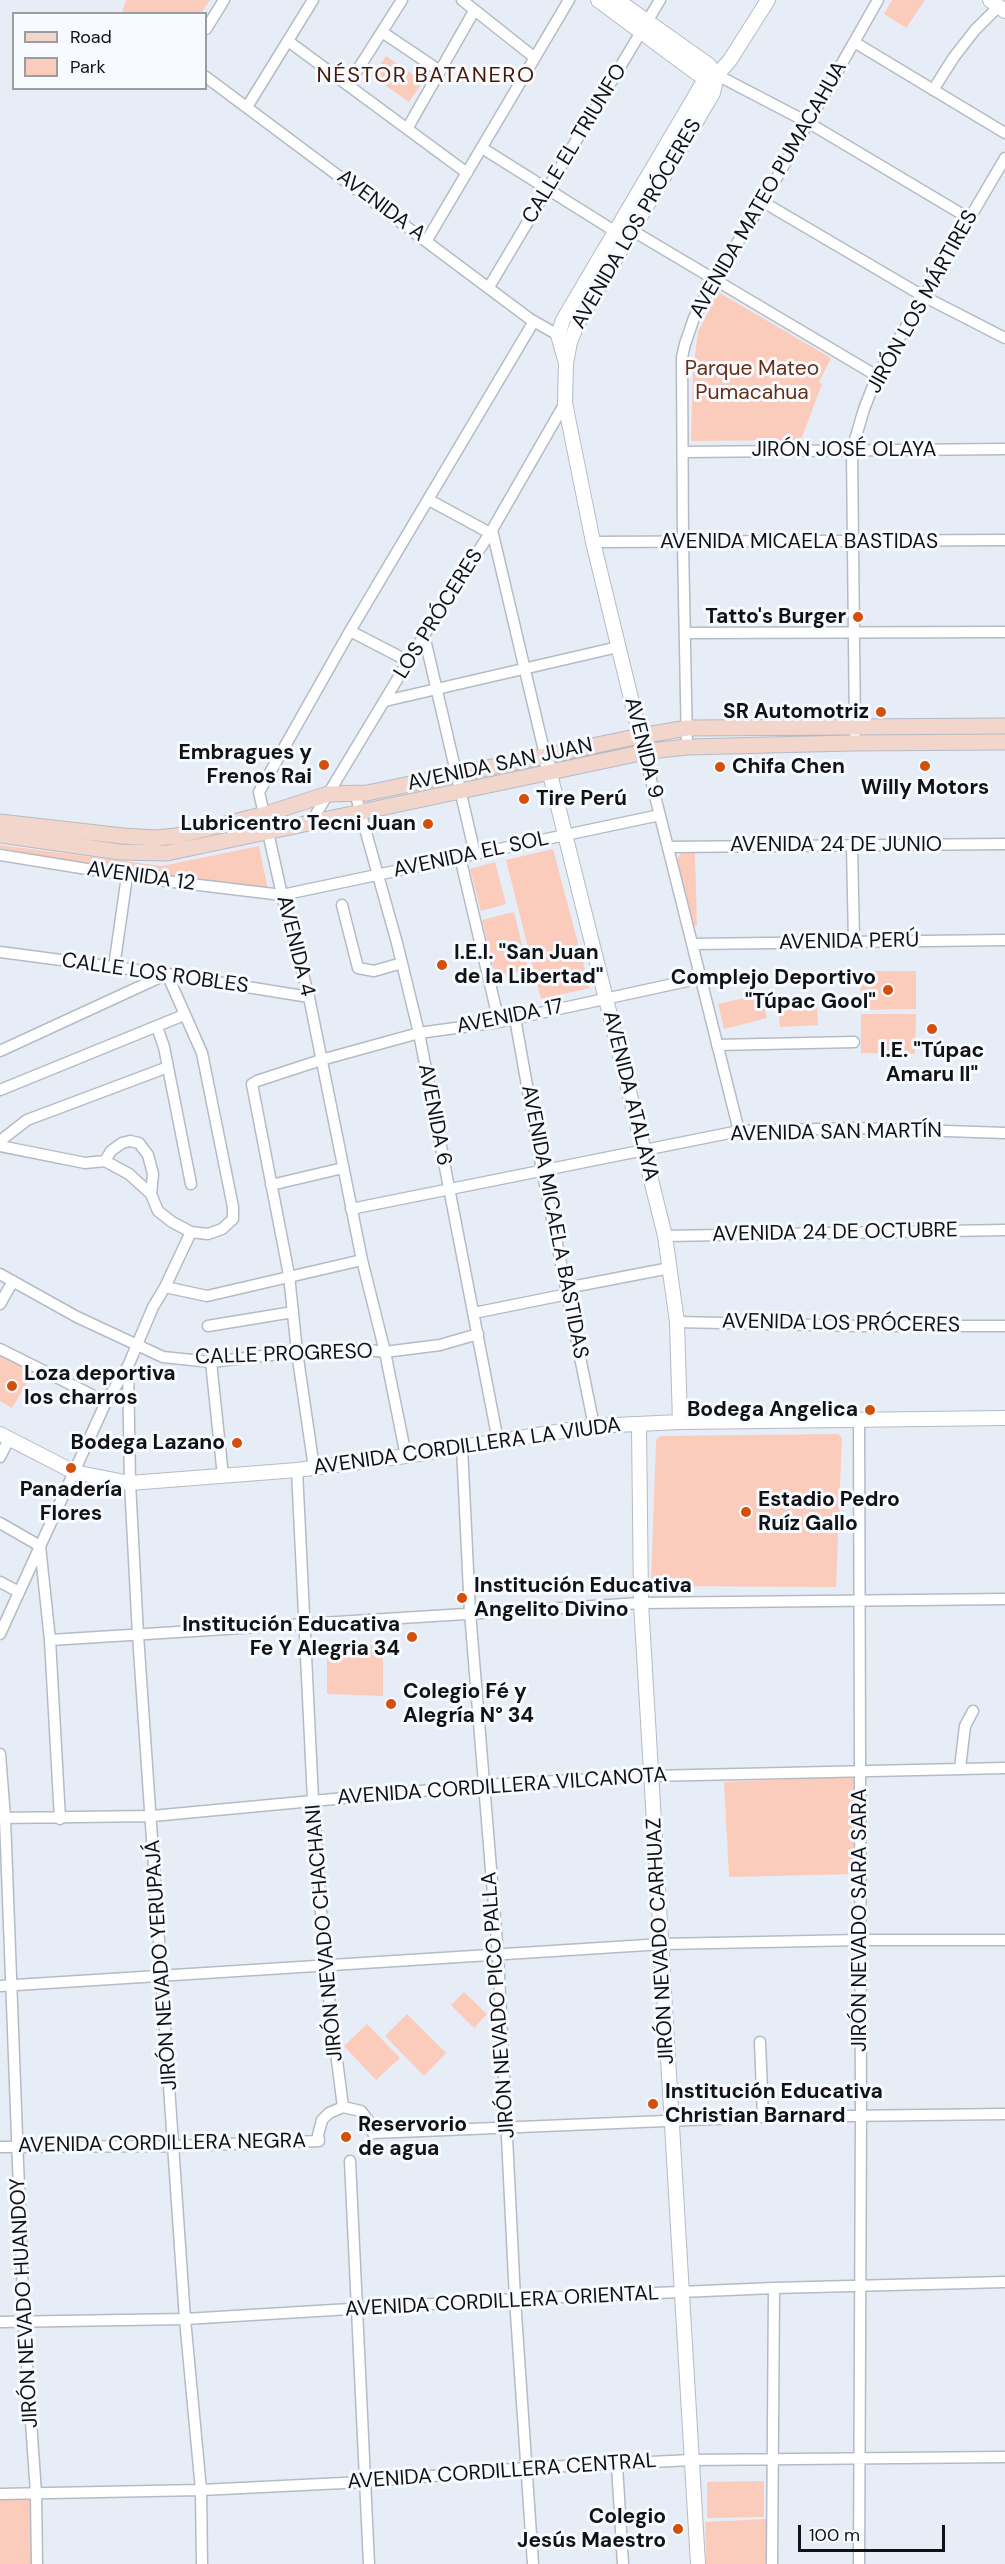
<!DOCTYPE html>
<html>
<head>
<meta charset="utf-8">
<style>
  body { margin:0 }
  #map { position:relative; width:1005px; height:2564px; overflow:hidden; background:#e7edf7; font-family:"DM Sans",sans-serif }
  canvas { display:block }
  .legend { position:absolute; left:12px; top:12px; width:195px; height:78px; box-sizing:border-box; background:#f7fafe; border:2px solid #9b9da1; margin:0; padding:8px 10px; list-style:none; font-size:18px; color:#101215 }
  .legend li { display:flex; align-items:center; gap:12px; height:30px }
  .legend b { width:30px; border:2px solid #9b9da1 }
  .scale { position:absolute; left:798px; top:2525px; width:147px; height:27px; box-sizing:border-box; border:3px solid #101215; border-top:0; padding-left:8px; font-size:18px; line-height:21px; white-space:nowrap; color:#101215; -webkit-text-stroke:4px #f7fafe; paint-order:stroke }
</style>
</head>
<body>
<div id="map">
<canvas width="1005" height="2564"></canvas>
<ul class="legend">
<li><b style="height:8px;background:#f2d6cb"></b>Road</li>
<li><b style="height:16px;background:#fbccbb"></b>Park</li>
</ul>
<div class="scale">100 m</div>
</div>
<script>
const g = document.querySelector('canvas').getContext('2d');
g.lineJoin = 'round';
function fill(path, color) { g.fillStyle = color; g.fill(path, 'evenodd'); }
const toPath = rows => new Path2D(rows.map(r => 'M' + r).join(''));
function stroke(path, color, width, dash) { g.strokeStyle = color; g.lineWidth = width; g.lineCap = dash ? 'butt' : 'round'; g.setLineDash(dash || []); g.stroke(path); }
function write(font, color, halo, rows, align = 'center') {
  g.font = font + ' "DM Sans",sans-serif'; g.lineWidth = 6; g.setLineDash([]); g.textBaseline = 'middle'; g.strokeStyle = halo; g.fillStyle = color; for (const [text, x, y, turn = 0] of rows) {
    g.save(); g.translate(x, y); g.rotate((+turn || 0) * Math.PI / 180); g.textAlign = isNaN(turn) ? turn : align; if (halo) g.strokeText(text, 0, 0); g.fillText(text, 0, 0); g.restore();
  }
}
fill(toPath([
  [126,0,210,0,201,13,122,13],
  [892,0,925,0,906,28,884,14],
  [386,56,423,82,409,102,372,76],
  [718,292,831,358,819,382,822,384,801,440,691,441,693,373,698,332],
  [0,845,162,866,259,846,268,890,138,873,0,848],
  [553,849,590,988,541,999,506,860],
  [681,853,695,853,697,926,693,926,677,859],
  [495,862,506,904,481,911,470,869],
  [514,912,528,969,496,977,482,920],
  [861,971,916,971,916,1009,860,1010],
  [761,994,767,1018,724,1029,718,1004],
  [817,1000,818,1025,780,1027,778,1003],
  [861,1014,916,1014,915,1054,861,1053],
  [0,1352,34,1371,12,1408,0,1401],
  [838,1434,842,1438,836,1587,654,1586,651,1583,656,1440,660,1436],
  [383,1644,383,1696,327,1694,327,1648],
  [855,1776,856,1874,729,1877,724,1782],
  [464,1992,487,2014,474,2028,451,2005],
  [407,2014,446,2053,424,2076,385,2036],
  [367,2024,400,2058,376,2080,344,2046],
  [764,2481,764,2517,707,2518,707,2482],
  [33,2498,34,2564,0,2564,0,2500],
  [767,2519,768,2564,706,2564,705,2522]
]), '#fbccbb');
const minor = toPath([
  [462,0,535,58],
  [206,29,224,0],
  [382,32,440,71],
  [288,41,467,173],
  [854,42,1005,133],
  [717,75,809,123,970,219],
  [206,77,530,319,558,335],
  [348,85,402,0],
  [933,90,954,57,975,30,998,7],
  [247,107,313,0],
  [407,129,474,11],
  [482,148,616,232],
  [763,202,923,296,1005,338],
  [633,231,877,376],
  [427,240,569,0],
  [489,287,660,0],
  [684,452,1005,449],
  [429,500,490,533],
  [492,530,545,755],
  [593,542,1005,540],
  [350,631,408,661],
  [685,633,1005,632],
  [424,635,475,854],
  [385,701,618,647],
  [855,733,852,450,864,409,877,376,1005,158],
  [687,747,683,544,682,357,685,344,694,318,714,280,763,202,878,0],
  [644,752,739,1131],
  [355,793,397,943,419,1033,498,1441],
  [310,824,424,635,492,530,565,403],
  [852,845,854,942],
  [668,847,1005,844],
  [0,855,149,879,282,895,660,815],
  [460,857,499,1022],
  [342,905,358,968,374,971,402,963],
  [692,944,1005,940],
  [0,952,167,974,309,997],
  [114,967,127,876],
  [515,1018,542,1170,594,1426],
  [157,1027,164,1047,191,1184],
  [717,1045,854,1042],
  [0,1051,167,974,202,1053,233,1207,233,1219,222,1229,208,1234,191,1232,172,1222,158,1211,151,1194,153,1174,148,1155,139,1143,130,1141,122,1143,111,1151,105,1161,85,1163,0,1146],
  [0,1090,184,1015],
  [0,1141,27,1120,168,1067],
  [105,1161,129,1174,151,1194],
  [271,1185,343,1168],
  [351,1209,739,1131,858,1128,1005,1133],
  [665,1236,1005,1230],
  [0,1274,77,1317,163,1357,211,1362,297,1352,360,1349,385,1352,440,1345,478,1334],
  [165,1287,207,1296,362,1260],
  [566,1288,670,1268],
  [0,1304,13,1281],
  [474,1313,568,1294],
  [677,1322,859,1326,1005,1326],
  [208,1326,293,1312],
  [0,1349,106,1402],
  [211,1362,223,1476],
  [128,1366,130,1483,138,1635,185,2319,201,2490,202,2564],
  [859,1419,861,2115,859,2564],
  [462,1447,470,1612,498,1955,515,2299,533,2564],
  [406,1456,385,1352,362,1260,309,997,282,895,259,792,350,631,534,321],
  [0,1457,9,1439],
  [314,1468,297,1352,289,1275,252,1084,257,1081,321,1060,419,1033,499,1022,701,978],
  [297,1470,313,1800,325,1967,343,2107],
  [0,1523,40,1546,50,1640,60,1819],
  [0,1582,19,1592],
  [0,1634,106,1402,128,1366,153,1307,165,1287,191,1232],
  [50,1640,641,1603,1005,1599],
  [0,1754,5,1818,24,2322,36,2493,37,2564],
  [960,1768,965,1726,973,1711],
  [0,1818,152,1816,484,1785,651,1776,1005,1768],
  [0,1986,663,1944,860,1940,1005,1940],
  [760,2042,763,2117],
  [0,2147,175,2146,319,2141,318,2135,322,2120,329,2113,343,2107,361,2111,371,2124,373,2133,763,2117,1005,2114],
  [350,2161,369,2564],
  [0,2322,185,2319,515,2299,774,2288,1005,2282],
  [617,2465,623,2564],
  [0,2494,201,2490,363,2482,525,2468,692,2460,1005,2457],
  [772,2564,774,2288]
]);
const tertiary = toPath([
  [598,0,702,77,717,75],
  [617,0,709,65,717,75],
  [990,0,1005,11],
  [566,363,558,335,563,320,701,86,717,75,730,60,768,0],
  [644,752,593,542,565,403,566,363,570,342,578,323,713,93,717,75],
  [547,762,665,1236,677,1322,680,1422],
  [639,1425,641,1603,698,2564],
  [0,1434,74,1472,130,1483,297,1470,406,1456,594,1426,680,1422,1005,1418]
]);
const secondary = toPath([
  [0,822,123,836,156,838,176,836,266,814,328,794,367,793,640,736,687,728,1005,726],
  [0,835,120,852,167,853,650,751,687,747,851,743,1005,742]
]);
stroke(minor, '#b5bbc5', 13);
stroke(tertiary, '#b5bbc5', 16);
stroke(secondary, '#b5bbc5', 17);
stroke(minor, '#fff', 10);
stroke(tertiary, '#fff', 14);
stroke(secondary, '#f2d6cb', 15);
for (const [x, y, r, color] of [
  [858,617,6,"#d44f0a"],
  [881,712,6,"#d44f0a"],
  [324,765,6,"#d44f0a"],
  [925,766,6,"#d44f0a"],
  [720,767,6,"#d44f0a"],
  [524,799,6,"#d44f0a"],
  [428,824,6,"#d44f0a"],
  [442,965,6,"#d44f0a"],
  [888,990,6,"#d44f0a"],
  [932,1029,6,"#d44f0a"],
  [12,1386,6,"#d44f0a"],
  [870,1410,6,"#d44f0a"],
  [237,1443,6,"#d44f0a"],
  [71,1468,6,"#d44f0a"],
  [746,1512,6,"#d44f0a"],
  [462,1598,6,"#d44f0a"],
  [412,1637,6,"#d44f0a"],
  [391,1704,6,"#d44f0a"],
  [653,2104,6,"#d44f0a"],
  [346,2137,6,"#d44f0a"],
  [678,2529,6,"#d44f0a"]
]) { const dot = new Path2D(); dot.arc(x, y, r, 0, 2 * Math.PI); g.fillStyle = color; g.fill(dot); stroke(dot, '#f7fafe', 2); }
write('21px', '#101215', '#f7fafe', [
  ["CALLE EL TRIUNFO",575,144,-59],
  ["AVENIDA MATEO PUMACAHUA",769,190,-60],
  ["AVENIDA A",381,206,37],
  ["AVENIDA LOS PRÓCERES",637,224,-60],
  ["JIRÓN LOS MÁRTIRES",923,302,-61],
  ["JIRÓN JOSÉ OLAYA",844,450],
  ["AVENIDA MICAELA BASTIDAS",799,542],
  ["LOS PRÓCERES",439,614,-58],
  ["AVENIDA 9",643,748,76],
  ["AVENIDA SAN JUAN",500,765,-12],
  ["AVENIDA 24 DE JUNIO",836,845],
  ["AVENIDA EL SOL",471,855,-12],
  ["AVENIDA 12",141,877,8],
  ["AVENIDA PERÚ",849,942,-1],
  ["AVENIDA 4",295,946,76],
  ["CALLE LOS ROBLES",155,974,8],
  ["AVENIDA 17",510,1017,-11],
  ["AVENIDA ATALAYA",630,1096,76],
  ["AVENIDA 6",434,1115,79],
  ["AVENIDA SAN MARTÍN",836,1133,-1],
  ["AVENIDA MICAELA BASTIDAS",554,1222,79],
  ["AVENIDA 24 DE OCTUBRE",835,1233,-1],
  ["AVENIDA LOS PRÓCERES",841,1324,1],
  ["CALLE PROGRESO",284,1355,-2],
  ["AVENIDA CORDILLERA LA VIUDA",467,1447,-8],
  ["AVENIDA CORDILLERA VILCANOTA",502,1787,-4],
  ["JIRÓN NEVADO SARA SARA",860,1920,-90],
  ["JIRÓN NEVADO CHACHANI",325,1933,-95],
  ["JIRÓN NEVADO CARHUAZ",661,1941,-93],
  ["JIRÓN NEVADO YERUPAJÁ",162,1965,-94],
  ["JIRÓN NEVADO PICO PALLA",499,2005,-94],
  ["AVENIDA CORDILLERA NEGRA",162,2144,-1],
  ["AVENIDA CORDILLERA ORIENTAL",502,2302,-3],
  ["JIRÓN NEVADO HUANDOY",25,2303,-93],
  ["AVENIDA CORDILLERA CENTRAL",502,2472,-4]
]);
write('21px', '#682d15', '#f7fafe', [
  ["Parque Mateo",752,369],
  ["Pumacahua",752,393]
]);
write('bold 21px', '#101215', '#f7fafe', [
  ["Tatto's Burger",846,617],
  ["SR Automotriz",869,712],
  ["Embragues y",312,753],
  ["Frenos Rai",312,777],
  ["Chifa Chen",732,767,"left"],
  ["Willy Motors",925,788,"center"],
  ["Tire Perú",536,799,"left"],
  ["Lubricentro Tecni Juan",416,824],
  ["I.E.I. \"San Juan",454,953,"left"],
  ["de la Libertad\"",454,977,"left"],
  ["Complejo Deportivo",876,978],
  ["\"Túpac Gool\"",876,1002],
  ["I.E. \"Túpac",932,1051,"center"],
  ["Amaru II\"",932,1075,"center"],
  ["Loza deportiva",24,1374,"left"],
  ["los charros",24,1398,"left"],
  ["Bodega Angelica",858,1410],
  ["Bodega Lazano",225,1443],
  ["Panadería",71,1490,"center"],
  ["Flores",71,1514,"center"],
  ["Estadio Pedro",758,1500,"left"],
  ["Ruíz Gallo",758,1524,"left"],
  ["Institución Educativa",474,1586,"left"],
  ["Angelito Divino",474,1610,"left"],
  ["Institución Educativa",400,1625],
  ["Fe Y Alegria 34",400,1649],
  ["Colegio Fé y",403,1692,"left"],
  ["Alegría N° 34",403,1716,"left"],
  ["Institución Educativa",665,2092,"left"],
  ["Christian Barnard",665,2116,"left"],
  ["Reservorio",358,2125,"left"],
  ["de agua",358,2149,"left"],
  ["Colegio",666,2517],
  ["Jesús Maestro",666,2541]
], 'right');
g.letterSpacing = '1.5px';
write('22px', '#491904', '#f7fafe', [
  ["NÉSTOR BATANERO",426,76]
]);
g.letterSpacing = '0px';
</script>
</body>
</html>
